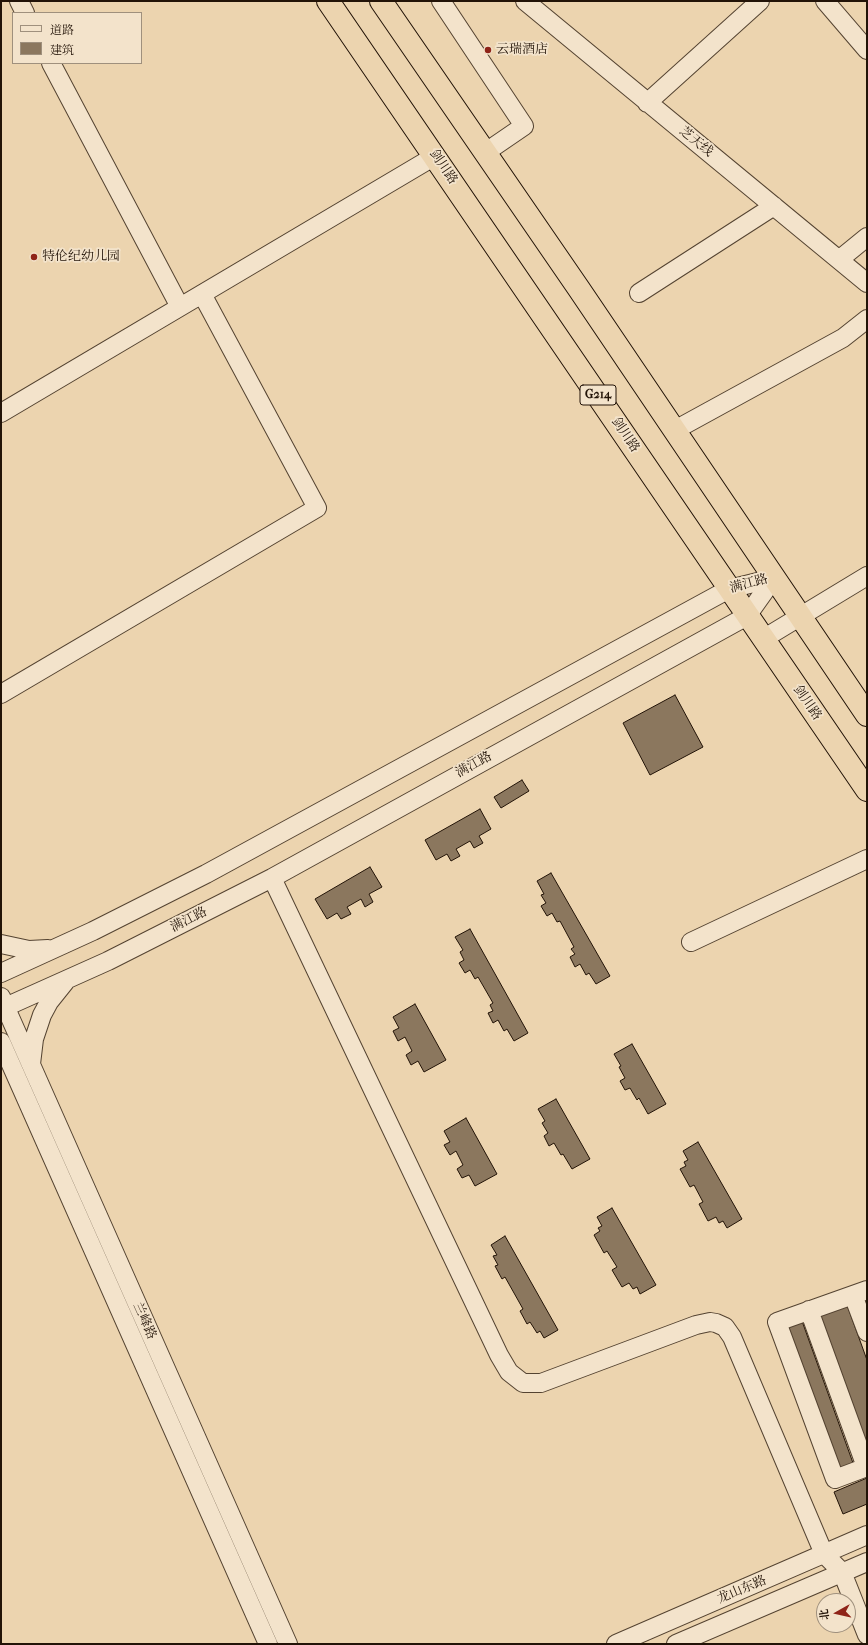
<!DOCTYPE html>
<html>
<head>
<meta charset="utf-8">
<style>
  body { margin:0 }
  #map { position:relative; width:868px; height:1645px; overflow:hidden; background:#ecd4af; font-family:"IM FELL French Canon","Noto Serif SC",serif }
  canvas { display:block }
  .frame { position:absolute; inset:0; border:2px solid #221307; pointer-events:none }
  .legend { position:absolute; left:12px; top:12px; width:130px; height:52px; box-sizing:border-box; background:#f3e3cb; border:1px solid #9f907d; margin:0; padding:5px 7px; list-style:none; font-size:12px; color:#221307 }
  .legend li { display:flex; align-items:center; gap:8px; height:20px }
  .legend b { width:20px; border:1px solid #9f907d }
  .north { position:absolute; left:816px; top:1593px; width:40px; height:40px; box-sizing:border-box; background:#f3e3cb; border:1px solid #9f907d; border-radius:50%; rotate:262deg; font-size:11px; font-weight:700; line-height:16px; text-align:center; color:#221307 }
  .north::after { content:''; display:block; margin:auto; width:14px; height:18px; background:#8f2418; clip-path:polygon(50% 0,100% 100%,50% 72%,0 100%) }
</style>
</head>
<body>
<div id="map">
<canvas width="868" height="1645"></canvas>
<div class="frame"></div>
<ul class="legend">
<li><b style="height:5px;background:#f3e3cb"></b>道路</li>
<li><b style="height:11px;background:#8b775e"></b>建筑</li>
</ul>
<div class="north">北</div>
</div>
<script>
const g = document.querySelector('canvas').getContext('2d');
g.lineJoin = 'round';
function fill(path, color) { g.fillStyle = color; g.fill(path, 'evenodd'); }
const toPath = rows => new Path2D(rows.map(r => 'M' + r).join(''));
function stroke(path, color, width, dash) { g.strokeStyle = color; g.lineWidth = width; g.lineCap = dash ? 'butt' : 'round'; g.setLineDash(dash || []); g.stroke(path); }
function write(font, color, halo, rows, align = 'center') {
  g.font = font + ' "IM FELL French Canon","Noto Serif SC",serif'; g.lineWidth = 3.5; g.setLineDash([]); g.textBaseline = 'middle'; g.strokeStyle = halo; g.fillStyle = color; for (const [text, x, y, turn = 0] of rows) {
    g.save(); g.translate(x, y); g.rotate((+turn || 0) * Math.PI / 180); g.textAlign = isNaN(turn) ? turn : align; if (halo) g.strokeText(text, 0, 0); g.fillText(text, 0, 0); g.restore();
  }
}
const building = toPath([
  [675,695,703,747,650,775,623,723,675,695],
  [522,780,529,791,501,808,494,797,522,780],
  [480,809,491,829,479,836,483,843,474,848,470,841,456,849,460,856,451,861,447,854,436,860,425,840,480,809],
  [370,867,382,887,369,894,373,902,365,907,361,899,347,907,351,914,341,919,337,913,327,919,315,899,370,867],
  [551,873,610,976,596,984,589,973,586,975,580,964,575,967,570,957,575,954,571,949,574,947,560,921,557,922,552,913,547,916,541,906,546,903,541,895,544,894,537,881,551,873],
  [470,929,528,1033,514,1041,507,1029,504,1031,498,1020,493,1023,488,1013,493,1011,490,1005,493,1003,478,977,475,979,470,970,465,973,459,963,464,960,460,952,463,950,455,937,470,929],
  [415,1004,446,1060,424,1072,418,1061,411,1065,406,1055,412,1051,405,1037,398,1041,393,1031,399,1028,393,1017,415,1004],
  [632,1044,666,1104,648,1114,639,1098,637,1100,630,1088,625,1090,620,1081,625,1078,619,1067,621,1066,614,1054,632,1044],
  [556,1099,590,1159,572,1169,563,1154,561,1155,554,1143,549,1146,544,1136,548,1133,542,1123,545,1121,538,1109,556,1099],
  [466,1118,497,1174,475,1186,469,1175,462,1178,457,1169,463,1165,456,1151,450,1155,444,1145,450,1142,444,1131,466,1118],
  [698,1142,742,1219,727,1228,723,1221,719,1223,716,1217,708,1221,699,1204,703,1202,694,1185,690,1187,680,1169,686,1166,684,1162,688,1160,683,1151,698,1142],
  [612,1208,656,1285,640,1294,637,1287,633,1289,629,1283,622,1287,612,1270,617,1267,607,1251,604,1253,594,1235,600,1231,598,1228,602,1226,597,1217,612,1208],
  [505,1236,558,1330,544,1338,540,1331,537,1333,530,1322,527,1324,520,1311,523,1309,505,1277,502,1279,495,1266,498,1265,493,1256,497,1255,491,1245,505,1236],
  [846,1302,867,1360,867,1438,864,1439,818,1313,846,1302],
  [802,1321,853,1463,836,1470,784,1328,802,1321],
  [867,1478,867,1504,843,1514,834,1492,867,1478]
]);
fill(building, '#8b775e');
stroke(building, '#221307', 1);
const minor = toPath([
  [19,1,25,13],
  [441,1,524,126,486,152],
  [525,1,867,283],
  [825,1,867,50],
  [51,63,180,307],
  [647,103,760,1],
  [840,259,867,237],
  [639,293,774,206],
  [1,413,435,156],
  [675,430,843,338,867,319],
  [763,639,867,576],
  [1,694,317,508,202,294],
  [272,878,499,1355,509,1372,523,1383,541,1383,696,1325,710,1322,716,1323,725,1327,732,1337,824,1554,842,1572,867,1635],
  [691,942,867,859],
  [1,944,29,950,48,949],
  [1,973,93,931,206,874,729,589,774,578],
  [1,997,288,1644],
  [1,1009,108,961,272,878,747,616,774,578],
  [1,1042,268,1644],
  [31,1064,34,1039,42,1015,49,1002,65,982],
  [867,1290,777,1322,835,1479,867,1467],
  [853,1295,867,1332],
  [809,1310,866,1467],
  [616,1644,867,1535],
  [676,1644,867,1562]
]);
const highway = toPath([
  [328,1,867,790],
  [381,1,579,289,867,715]
]);
stroke(minor, '#544331', 20);
stroke(highway, '#221307', 24);
stroke(minor, '#f3e3cb', 18);
stroke(highway, '#ecd4af', 22);
for (const [x, y, r, color] of [
  [488,50,4,"#8f2418"],
  [34,257,4,"#8f2418"]
]) { const dot = new Path2D(); dot.arc(x, y, r, 0, 2 * Math.PI); g.fillStyle = color; g.fill(dot); stroke(dot, '#f3e3cb', 1.5); }
for (const [x, y, w] of [
  [598,395,36]
]) { const box = new Path2D(); box.roundRect(x - w / 2, y - 10, w, 20, 3); g.fillStyle = '#f3e3cb'; g.fill(box); stroke(box, '#221307', 1); }
write('bold 12px', '#221307', null, [
  ["G214",598,395]
]);
write('13px', '#221307', '#f3e3cb', [
  ["云瑞酒店",496,50],
  ["特伦纪幼儿园",42,257]
], 'left');
write('13px', '#221307', '#f3e3cb', [
  ["芝天线",696,142,39],
  ["剑川路",443,167,56],
  ["剑川路",625,435,56],
  ["满江路",749,584,-15],
  ["剑川路",807,703,55],
  ["满江路",474,765,-29],
  ["满江路",189,920,-27],
  ["兰峰路",144,1321,66],
  ["龙山东路",742,1590,-23]
]);
</script>
</body>
</html>
